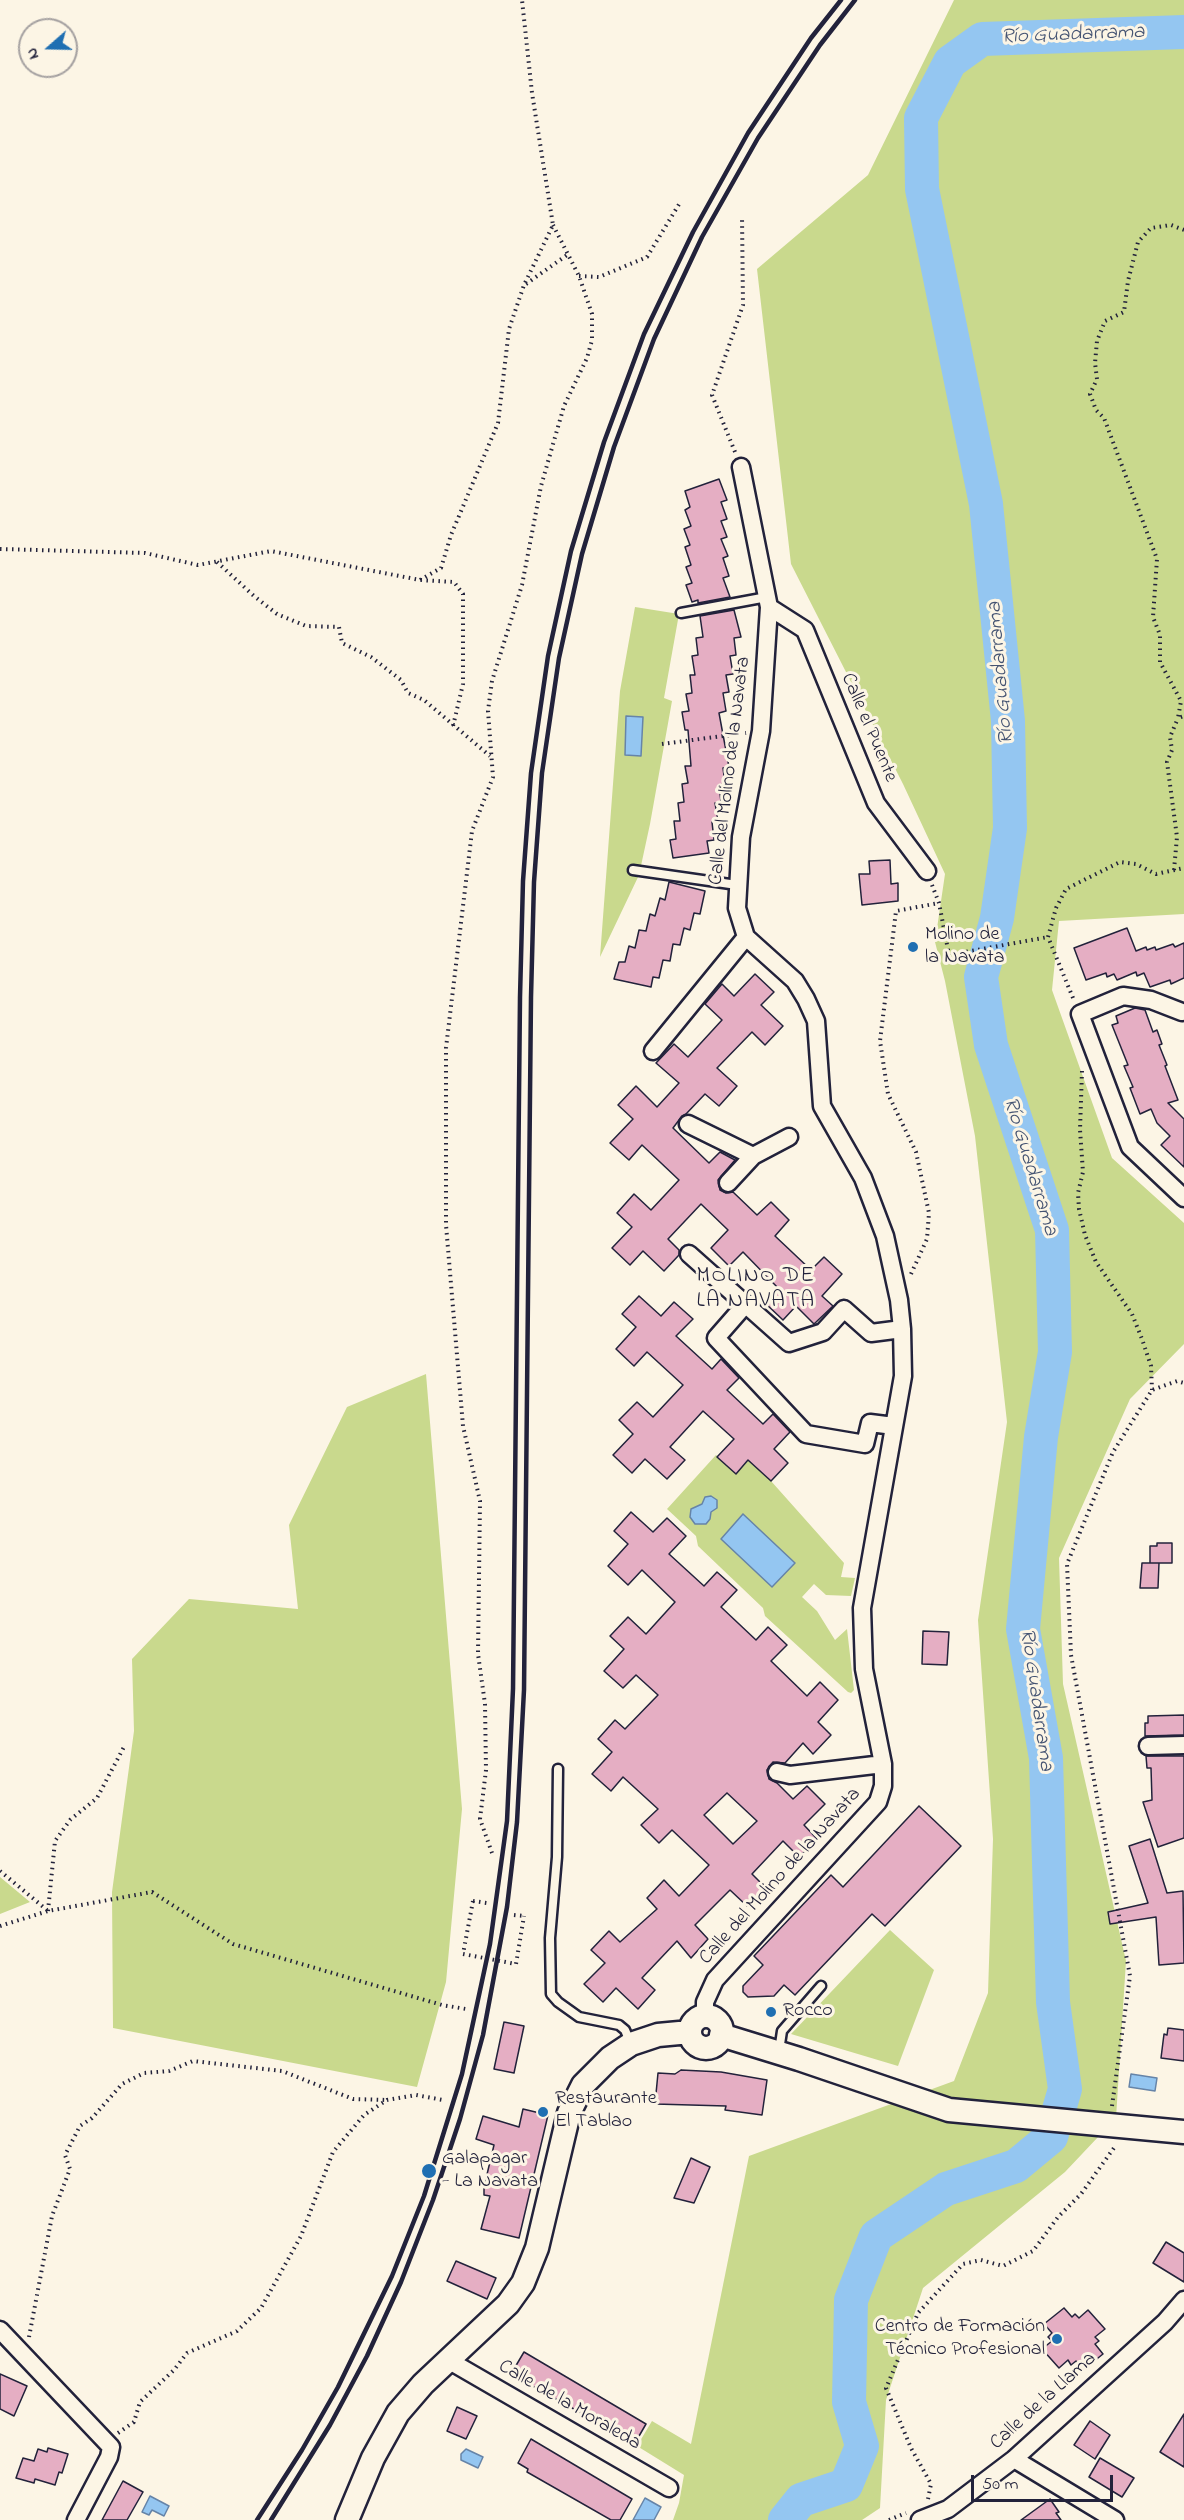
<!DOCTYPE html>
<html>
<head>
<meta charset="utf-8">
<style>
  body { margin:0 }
  #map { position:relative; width:1184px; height:2520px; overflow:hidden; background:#fcf5e5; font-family:"Indie Flower",sans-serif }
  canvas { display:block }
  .north { position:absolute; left:18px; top:18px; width:60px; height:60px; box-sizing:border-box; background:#fcf5e5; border:2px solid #a5a1a1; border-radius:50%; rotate:250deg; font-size:16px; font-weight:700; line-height:24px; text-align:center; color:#22223b }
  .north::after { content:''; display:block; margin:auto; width:21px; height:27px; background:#1f6fb2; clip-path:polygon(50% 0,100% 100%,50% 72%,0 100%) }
  .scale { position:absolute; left:971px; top:2475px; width:142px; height:27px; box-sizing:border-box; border:3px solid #22223b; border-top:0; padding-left:8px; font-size:18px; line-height:21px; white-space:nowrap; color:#22223b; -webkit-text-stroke:4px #fcf5e5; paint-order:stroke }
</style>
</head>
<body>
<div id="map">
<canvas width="1184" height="2520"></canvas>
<div class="north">N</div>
<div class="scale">50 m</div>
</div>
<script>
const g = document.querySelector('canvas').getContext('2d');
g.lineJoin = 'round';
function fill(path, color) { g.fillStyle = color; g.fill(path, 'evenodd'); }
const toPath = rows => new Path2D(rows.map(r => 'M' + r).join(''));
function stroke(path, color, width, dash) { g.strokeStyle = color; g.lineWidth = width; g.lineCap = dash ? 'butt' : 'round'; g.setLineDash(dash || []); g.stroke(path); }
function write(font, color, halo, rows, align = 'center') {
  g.font = font + ' "Indie Flower",sans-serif'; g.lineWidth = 6; g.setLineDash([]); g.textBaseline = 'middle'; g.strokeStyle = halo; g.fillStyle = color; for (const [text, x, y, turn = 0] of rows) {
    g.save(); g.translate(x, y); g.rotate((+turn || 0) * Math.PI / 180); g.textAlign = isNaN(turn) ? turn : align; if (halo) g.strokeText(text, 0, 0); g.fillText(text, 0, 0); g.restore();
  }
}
fill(toPath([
  [954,0,1184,0,1184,914,1059,921,1052,990,1112,1158,1184,1223,1184,1344,1130,1399,1059,1558,1063,1684,1126,1961,1116,2118,1065,2172,923,2288,886,2400,880,2508,862,2520,673,2520,679,2503,684,2475,637,2446,652,2421,691,2444,749,2156,954,2081,988,1993,993,1839,978,1620,1007,1422,975,1136,945,981,935,942,945,874,903,784,791,564,757,269,868,175],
  [635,607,679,614,664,698,672,701,650,824,639,875,600,957,620,691],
  [426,1374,462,1809,446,1982,417,2087,113,2028,112,1892,134,1731,132,1659,189,1599,298,1609,289,1525,347,1407],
  [716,1455,736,1474,749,1460,771,1481,844,1563,841,1577,855,1578,851,1596,826,1595,814,1584,802,1597,817,1611,835,1640,847,1629,854,1690,851,1693,848,1692,765,1616,763,1608,698,1546,696,1536,667,1509],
  [0,1877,30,1902,0,1914],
  [890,1930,934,1970,898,2066,791,2034]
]), '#c9d98d');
const water = toPath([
  [626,716,643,717,641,756,625,755,626,716],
  [711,1496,717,1500,717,1508,711,1512,710,1519,706,1524,695,1524,690,1517,691,1509,702,1504,705,1497,711,1496],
  [743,1514,795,1563,772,1587,721,1539,743,1514],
  [1131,2074,1157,2078,1155,2091,1129,2087,1131,2074],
  [466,2449,483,2457,478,2468,461,2460,461,2454,466,2449],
  [150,2496,169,2506,164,2516,152,2510,149,2515,142,2512,150,2496],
  [645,2498,661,2507,654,2520,633,2520,645,2498]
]);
fill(water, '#94c6f1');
stroke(water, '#6684a8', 1.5);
stroke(toPath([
  [785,2520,801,2500,846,2485,862,2446,849,2402,851,2300,876,2236,946,2189,1016,2166,1051,2137,1065,2089,1053,2002,1046,1758,1023,1629,1041,1437,1055,1352,1052,1230,991,1045,981,977,997,918,1010,828,1008,721,986,504,922,189,921,118,950,62,982,39,1184,32]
]), '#94c6f1', 34);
const building = toPath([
  [719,479,727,500,721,502,727,519,721,521,727,537,721,539,728,556,723,558,729,576,723,578,730,597,698,603,698,600,692,602,686,585,692,583,686,567,691,565,685,547,690,545,684,529,691,526,685,510,690,507,685,491,719,479],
  [734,610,741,637,734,638,736,655,730,656,733,674,726,675,729,692,723,693,726,711,719,713,729,767,723,768,725,784,719,785,721,802,715,803,718,821,712,822,714,840,707,841,709,853,673,858,670,840,676,839,674,821,680,821,678,803,684,802,682,784,688,783,685,766,691,766,688,730,685,730,682,712,689,711,686,694,692,693,690,675,695,675,692,656,698,655,696,638,703,637,700,616,734,610],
  [890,860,891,884,898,883,898,901,862,905,859,874,870,874,869,861,890,860],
  [669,882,705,891,700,914,694,913,690,930,684,928,680,945,673,944,670,961,663,960,659,978,653,977,651,987,614,979,619,962,625,962,629,946,635,948,639,930,646,931,650,914,655,916,660,898,665,900,669,882],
  [1127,928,1136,951,1146,947,1147,950,1155,947,1156,950,1173,944,1175,947,1184,943,1184,978,1171,984,1170,980,1150,987,1144,973,1137,976,1136,972,1117,980,1114,974,1107,977,1106,973,1086,980,1074,948,1127,928],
  [755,974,774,992,761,1005,783,1026,765,1045,752,1032,717,1068,737,1086,719,1106,705,1094,686,1114,682,1116,673,1128,709,1163,720,1152,735,1160,718,1180,720,1190,726,1193,733,1192,757,1215,771,1202,789,1220,775,1236,811,1270,824,1257,842,1274,822,1296,833,1306,814,1324,796,1306,783,1320,765,1303,779,1289,743,1252,729,1266,711,1248,728,1230,701,1204,668,1239,679,1250,679,1255,664,1271,643,1251,630,1265,612,1248,632,1227,617,1213,634,1194,651,1210,679,1180,642,1145,629,1160,610,1143,633,1119,618,1105,636,1086,657,1107,679,1083,656,1063,674,1044,688,1057,722,1020,705,1004,722,984,734,996,755,974],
  [1135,1008,1145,1010,1153,1032,1157,1030,1162,1044,1159,1045,1167,1065,1165,1066,1178,1100,1168,1103,1184,1119,1184,1167,1161,1145,1170,1136,1157,1123,1151,1109,1140,1114,1130,1088,1133,1087,1124,1066,1128,1065,1112,1025,1118,1023,1116,1016,1135,1008],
  [639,1296,661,1316,674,1302,693,1319,676,1336,712,1369,721,1359,739,1378,727,1390,763,1424,773,1414,790,1432,774,1449,788,1463,771,1481,748,1460,736,1474,717,1457,734,1439,703,1411,670,1447,685,1460,667,1479,645,1459,632,1473,613,1455,633,1434,619,1420,637,1402,653,1417,683,1385,647,1352,634,1366,616,1349,636,1327,622,1314,639,1296],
  [631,1512,653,1532,667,1518,686,1536,669,1554,704,1586,717,1572,737,1590,721,1607,756,1640,768,1627,787,1645,771,1661,807,1696,820,1682,838,1700,818,1722,831,1735,813,1754,803,1743,785,1763,773,1762,767,1770,769,1779,777,1783,793,1799,807,1786,825,1804,804,1825,817,1839,799,1857,783,1841,752,1874,765,1887,747,1906,730,1890,695,1925,708,1939,691,1958,677,1941,642,1978,655,1990,638,2009,616,1988,603,2002,584,1984,605,1963,591,1950,609,1931,620,1942,657,1909,647,1898,664,1880,679,1896,709,1865,672,1830,659,1843,641,1825,658,1809,623,1777,611,1791,592,1774,612,1752,598,1739,615,1720,625,1729,658,1695,636,1675,623,1688,604,1671,624,1649,610,1636,628,1617,646,1634,675,1602,642,1570,628,1585,608,1566,628,1544,614,1531,631,1512],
  [727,1793,757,1821,733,1844,704,1815,727,1793],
  [1157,1543,1172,1543,1172,1563,1150,1563,1150,1546,1157,1546,1157,1543],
  [1142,1563,1159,1563,1158,1588,1140,1588,1142,1563],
  [923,1631,949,1632,947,1665,922,1664,923,1631],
  [1184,1715,1184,1735,1145,1736,1145,1723,1148,1723,1148,1716,1184,1715],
  [1146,1756,1184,1756,1184,1838,1158,1847,1143,1802,1152,1800,1151,1768,1147,1768,1146,1756],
  [919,1806,961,1846,885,1926,872,1914,795,1995,784,1985,774,1996,748,1997,743,1992,743,1986,763,1965,754,1956,831,1875,843,1887,919,1806],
  [1150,1839,1167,1893,1183,1891,1184,1963,1159,1965,1156,1917,1110,1924,1108,1912,1148,1903,1129,1846,1150,1839],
  [504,2022,524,2026,514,2073,494,2069,504,2022],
  [1168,2028,1184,2030,1184,2061,1161,2058,1164,2034,1167,2035,1168,2028],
  [681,2070,721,2072,767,2080,762,2115,725,2110,726,2106,655,2104,658,2073,675,2074,681,2070],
  [523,2109,548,2115,519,2238,481,2229,490,2196,484,2195,484,2187,494,2145,476,2139,483,2116,519,2127,523,2109],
  [691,2158,710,2167,694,2203,674,2198,691,2158],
  [1166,2242,1184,2253,1184,2282,1153,2263,1166,2242],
  [456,2261,496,2278,487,2299,447,2281,456,2261],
  [1064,2308,1072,2317,1075,2314,1079,2318,1088,2310,1105,2329,1095,2337,1099,2341,1095,2344,1103,2354,1083,2370,1076,2361,1071,2365,1068,2360,1059,2368,1042,2349,1052,2341,1048,2337,1052,2333,1044,2324,1064,2308],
  [524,2352,646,2424,635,2443,511,2374,524,2352],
  [0,2374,27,2386,14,2416,0,2409,0,2374],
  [457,2407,477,2416,466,2439,447,2431,457,2407],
  [1184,2414,1184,2467,1160,2452,1184,2414],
  [1090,2421,1110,2435,1095,2459,1074,2445,1090,2421],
  [531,2439,632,2499,620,2520,611,2520,527,2472,528,2469,518,2463,531,2439],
  [48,2448,68,2454,62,2473,59,2472,55,2485,35,2479,34,2483,16,2478,23,2458,34,2461,38,2449,47,2452,48,2448],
  [1100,2458,1134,2478,1122,2497,1089,2477,1100,2458],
  [123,2481,143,2492,127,2520,102,2520,123,2481],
  [1050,2499,1059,2512,1056,2513,1061,2520,1021,2520,1050,2499]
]);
fill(building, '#e5aec3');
stroke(building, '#22223b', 1.5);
const lane = toPath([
  [681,613,767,597],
  [633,870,737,885],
  [558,1769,557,1857,550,1938,551,1994,558,2002,579,2017,619,2025,625,2030,631,2044],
  [779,2051,782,2031,821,1986]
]);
const street = toPath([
  [769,607,805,630,876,803,927,871],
  [1182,1012,1151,1000,1123,996,1080,1014,1130,1147,1184,1198],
  [653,1051,746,937],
  [688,1124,753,1156],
  [728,1183,753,1156,789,1137],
  [689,1254,789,1343,823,1332,844,1309,871,1333,902,1329],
  [744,1306,716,1338,806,1434,865,1444,870,1423,894,1426],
  [1148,1746,1184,1745],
  [777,1772,790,1775,883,1764],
  [705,2016,705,2002,715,1980,878,1802,883,1786,883,1764,864,1669,862,1608,903,1376,902,1329,899,1300,885,1236,863,1178,822,1106,816,1021,806,999,795,981,746,937,737,908,741,837,761,731,769,607,741,467],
  [0,2330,111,2447,109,2457,76,2520],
  [448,2360,669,2488],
  [1014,2459,1115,2520],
  [920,2520,948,2509,1014,2459,1165,2322,1184,2300]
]);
const secondary = toPath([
  '690 2032a16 16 0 1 1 32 0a16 16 0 1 1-32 0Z',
  [721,2035,799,2059,949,2110,1184,2132],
  [347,2520,373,2458,398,2413,423,2384,508,2304,523,2283,537,2248,569,2113,583,2085,610,2058,631,2044,658,2035,690,2032]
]);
stroke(lane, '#22223b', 13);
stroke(street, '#22223b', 21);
stroke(secondary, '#22223b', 27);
stroke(toPath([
  [1184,230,1171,225,1151,228,1138,242,1128,281,1124,312,1105,321,1097,341,1095,363,1097,379,1090,394,1096,410,1104,418,1157,559,1153,617,1160,635,1160,662,1181,701,1178,718,1184,716],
  [579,276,599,277,647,257,681,201],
  [526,284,567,255],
  [735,452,712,395,743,305,742,216],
  [0,549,145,553,198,565,271,551,420,580,454,582,463,594,463,684,453,726],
  [217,562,254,596,277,614,306,626,339,627,342,643,371,657,401,680,408,693,424,700,490,756],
  [420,580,441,568,451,535,498,423,509,329,524,285,553,225,532,93,522,0],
  [662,744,746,733],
  [1174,870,1177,837,1167,762,1172,750,1170,737,1178,718],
  [932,885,939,903,949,955,1048,937],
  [1073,998,1048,937,1056,908,1066,889,1120,862,1136,864,1156,874,1184,868],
  [1082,1071,1080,1130,1083,1172,1078,1193,1079,1209,1085,1235,1096,1262,1132,1314,1142,1339,1151,1366,1152,1390],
  [911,1274,927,1239,929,1213,916,1152,888,1094,880,1041,896,911,939,903],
  [492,1853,480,1819,486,1770,485,1704,478,1654,480,1501,463,1426,446,1225,446,1048,472,831,493,777,488,711,492,681,522,585,541,486,564,406,587,358,592,340,592,314,579,276,553,225],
  [0,1871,47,1910],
  [473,1901,487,1903],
  [48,1911,55,1841,70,1820,97,1798,125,1745],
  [514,1915,524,1916],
  [0,1926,48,1911,152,1892,233,1944,442,2005,466,2009],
  [1112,2106,1130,1976,1071,1655,1067,1564,1113,1452,1152,1390,1177,1381,1184,1383],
  [29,2337,52,2216,70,2169,65,2155,80,2126,92,2118,122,2084,144,2073,169,2071,193,2061,282,2071,353,2099,387,2100],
  [118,2433,134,2422,140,2402,174,2370,187,2353,237,2331,261,2308,301,2236,333,2152,364,2115,387,2100,416,2095,443,2100],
  [928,2499,931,2484,911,2448,886,2388,918,2313,963,2264,981,2260,1003,2266,1033,2251,1058,2217,1081,2194,1116,2145],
  [889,2520,906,2513]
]), '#22223b', 4, [1.5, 4.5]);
stroke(lane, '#fcf5e5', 8);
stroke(street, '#fcf5e5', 16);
stroke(secondary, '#fcf5e5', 22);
stroke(toPath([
  [257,2520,302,2450,338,2387,392,2276,424,2196,462,2074,490,1944,507,1821,513,1689,520,997,523,881,531,773,548,656,571,551,604,442,644,334,693,232,748,133,811,38,841,0],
  [271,2520,330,2425,367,2356,401,2282,433,2200,460,2119,483,2035,507,1907,517,1822,524,1690,531,997,534,882,542,773,559,658,582,554,614,447,654,339,702,237,758,138,820,45,855,0]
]), '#22223b', 4.5);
stroke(toPath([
  [473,1901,463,1954,516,1964,524,1916]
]), '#22223b', 4, [1.5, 4.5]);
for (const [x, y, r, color] of [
  [913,947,6,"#1f6fb2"],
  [771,2012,6,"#1f6fb2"],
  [543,2112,6,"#1f6fb2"],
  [429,2171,8,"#1f6fb2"],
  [1057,2339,6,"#1f6fb2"]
]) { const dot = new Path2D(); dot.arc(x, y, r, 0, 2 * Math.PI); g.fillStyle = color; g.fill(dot); stroke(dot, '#fcf5e5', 2); }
write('20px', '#22223b', '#fcf5e5', [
  ["Calle el Puente",868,728,67],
  ["Calle del Molino de la Navata",731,771,-83],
  ["Calle del Molino de la Navata",781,1877,-48],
  ["Calle de la Llama",1044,2402,-42],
  ["Calle de la Moraleda",569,2406,30]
]);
write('20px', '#22223b', '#fcf5e5', [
  ["Molino de",925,936],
  ["la Navata",925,959],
  ["Rocco",783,2012],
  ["Restaurante",555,2100],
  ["El Tablao",555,2123],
  ["Galapagar",442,2160],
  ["- La Navata",442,2183],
  ["Centro de Formación",1045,2328,"right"],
  ["Técnico Profesional",1045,2351,"right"]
], 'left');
write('italic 21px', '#445372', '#fcf5e5', [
  ["Río Guadarrama",1073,36,-2],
  ["Río Guadarrama",1002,673,-95],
  ["Río Guadarrama",1029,1167,73],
  ["Río Guadarrama",1035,1700,82]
]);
g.letterSpacing = '1.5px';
write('22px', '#22223b', '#fcf5e5', [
  ["MOLINO DE",756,1277],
  ["LA NAVATA",756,1302]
]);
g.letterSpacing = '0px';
</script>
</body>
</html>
